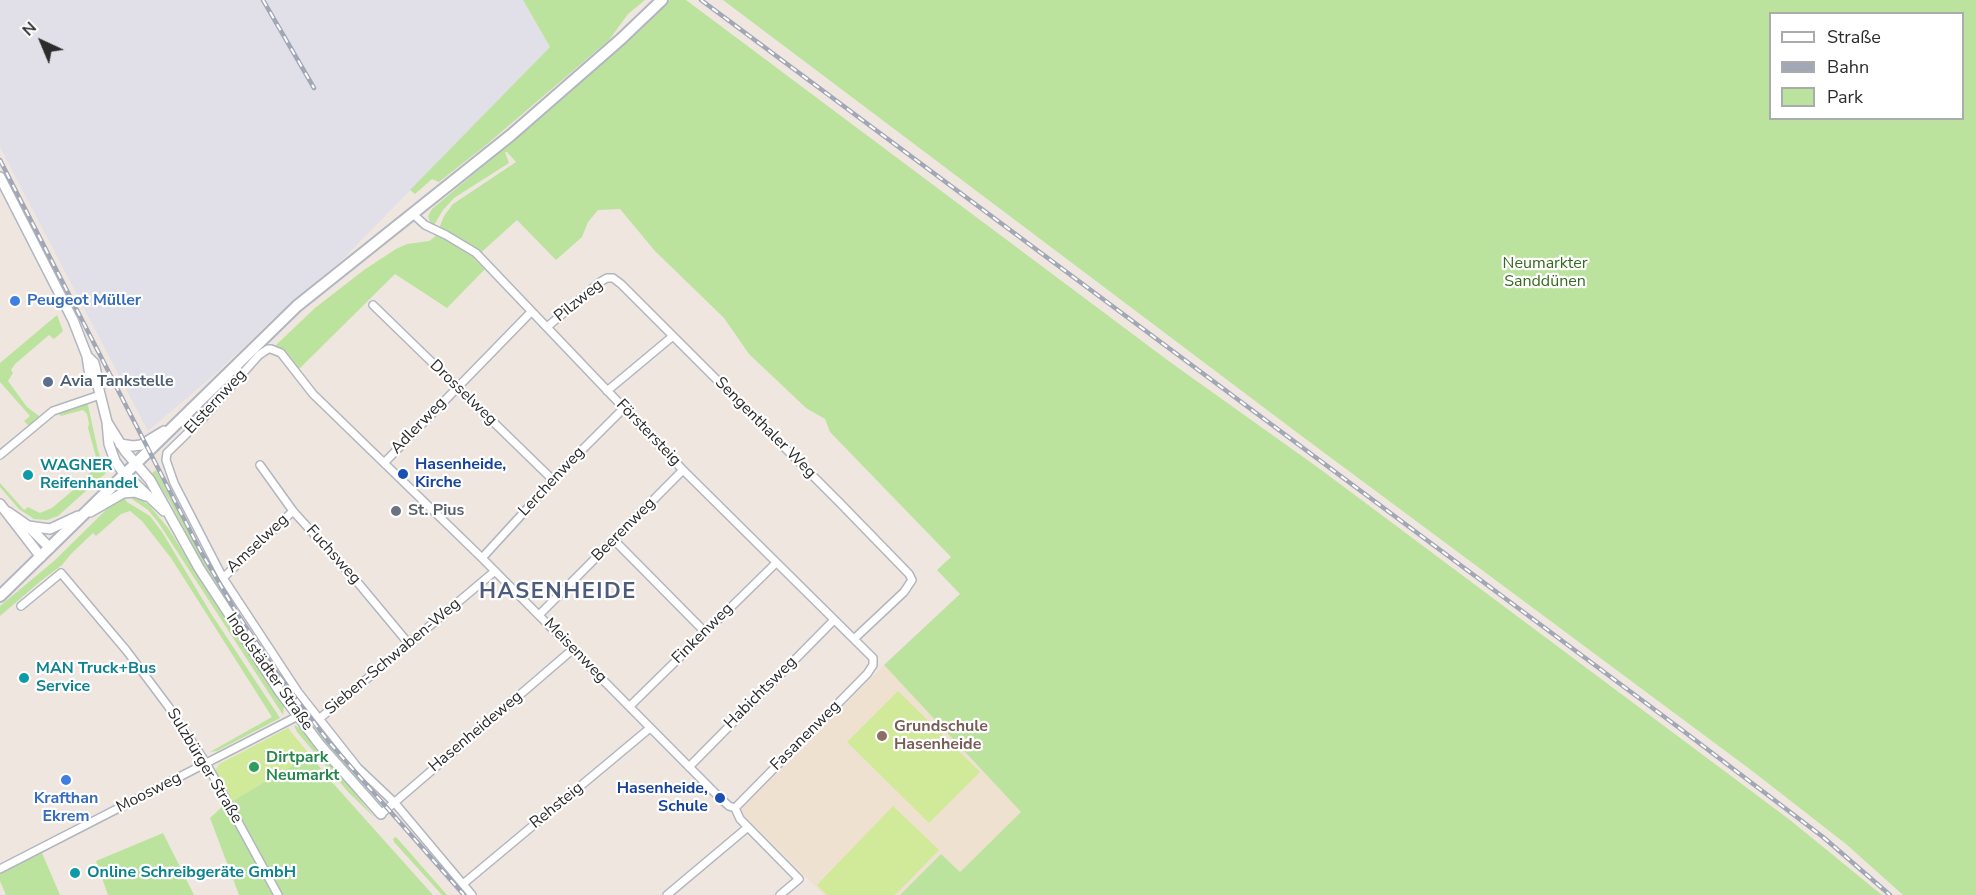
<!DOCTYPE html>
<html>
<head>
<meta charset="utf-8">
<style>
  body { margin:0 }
  #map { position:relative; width:1976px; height:895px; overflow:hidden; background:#eee6df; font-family:"Nunito Sans",sans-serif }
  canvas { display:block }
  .legend { position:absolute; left:1769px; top:12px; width:195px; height:108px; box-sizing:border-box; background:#fff; border:2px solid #ababab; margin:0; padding:8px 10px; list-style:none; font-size:18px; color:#2c2c2c }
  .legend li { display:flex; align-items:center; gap:12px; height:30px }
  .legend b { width:30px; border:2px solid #ababab }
  .north { position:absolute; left:12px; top:12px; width:60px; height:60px; -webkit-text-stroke:4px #fff; paint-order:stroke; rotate:316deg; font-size:16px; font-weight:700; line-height:24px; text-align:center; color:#2c2c2c }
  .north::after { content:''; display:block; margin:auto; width:21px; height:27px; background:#2c2c2c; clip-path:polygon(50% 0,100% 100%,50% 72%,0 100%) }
</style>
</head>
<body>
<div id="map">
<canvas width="1976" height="895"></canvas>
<ul class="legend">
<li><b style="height:8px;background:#fff"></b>Straße</li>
<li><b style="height:8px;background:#a2a7b6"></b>Bahn</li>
<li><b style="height:16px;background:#bce39d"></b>Park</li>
</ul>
<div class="north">N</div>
</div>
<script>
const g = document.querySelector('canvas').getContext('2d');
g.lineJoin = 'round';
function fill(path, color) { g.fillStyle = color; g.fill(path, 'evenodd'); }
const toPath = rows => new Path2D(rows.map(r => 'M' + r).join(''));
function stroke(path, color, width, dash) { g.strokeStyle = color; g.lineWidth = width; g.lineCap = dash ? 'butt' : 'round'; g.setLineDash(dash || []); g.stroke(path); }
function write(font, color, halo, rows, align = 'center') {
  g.font = font + ' "Nunito Sans",sans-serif'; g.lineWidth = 4.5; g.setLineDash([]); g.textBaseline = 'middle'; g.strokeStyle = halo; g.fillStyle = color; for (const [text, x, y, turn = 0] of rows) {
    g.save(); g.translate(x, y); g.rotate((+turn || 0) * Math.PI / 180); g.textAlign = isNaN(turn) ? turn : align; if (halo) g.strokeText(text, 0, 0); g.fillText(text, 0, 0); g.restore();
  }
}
fill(toPath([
  [0,0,523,0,550,47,342,260,286,307,215,374,148,431,0,147]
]), '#e1dfe7');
fill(toPath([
  [884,665,1021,812,960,872,941,854,900,895,824,895,745,816,742,811,744,806]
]), '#efe1cf');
fill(toPath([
  [523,0,645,0,628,14,609,40,486,145,439,182,432,179,415,194,410,190,550,47],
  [670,0,686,0,1170,362,1320,469,1790,820,1882,895,900,895,941,854,960,872,1021,812,884,665,960,594,937,570,951,557,830,432,825,419,806,408,749,354,724,318,655,251,620,209,598,210,588,222,582,237,556,260,517,220,474,259,485,269,447,308,395,274,298,370,287,354,275,346,315,308,364,270,396,249,407,244,429,241,436,236,444,216,453,204,516,162,507,152,505,152,509,163,454,198,443,210,434,225,430,222,428,216,432,209,561,100,644,26],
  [723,0,1976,0,1976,895,1903,895,1846,844,1751,770,1299,434],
  [1770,14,1962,14,1962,118,1770,118],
  [57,315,63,331,54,339,49,335,15,364,11,370,13,373,8,381,27,407,39,416,29,426,24,421,30,416,0,382,0,363],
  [85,404,88,405,98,451,106,473,58,516,47,520,34,519,19,509,0,487,0,483,24,510,28,507,40,513,52,508,78,486,77,483,83,480,98,464,88,428,89,424,87,414,83,410,61,416,58,413],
  [156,470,213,577,264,660,315,728,380,804,376,802,324,744,272,675,210,579,170,502,152,473],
  [124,497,127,502,150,516,162,532,212,615,280,718,217,751,210,752,272,717,171,558,142,521,130,511,121,514,96,536,93,533,71,554,62,565,42,580,0,616,0,606,54,561,111,505],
  [129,497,136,497,149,505,168,528,240,642,279,698,284,706,283,715,158,522,148,510],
  [294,725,302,729,375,818,349,793,297,732],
  [310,755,331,781,433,895,239,895,210,818,222,807],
  [163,833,194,895,108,895,96,861],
  [395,837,397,838,447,895,442,895,394,842,393,839],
  [42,853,60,895,6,895,0,881,0,874]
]), '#bce39d');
fill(toPath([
  [898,691,980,772,929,823,847,742],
  [288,728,310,755,231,802,216,774,216,769,219,764],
  [893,806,939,850,895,895,827,895,817,885]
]), '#d1ea99');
const minor = toPath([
  [413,214,425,225,446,235,476,253,683,470,873,658,873,665,867,674,735,808],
  [373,305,553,480],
  [547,327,600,282,607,278,613,278,621,284,839,502,909,574,912,580,904,592,854,639],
  [607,391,673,336],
  [0,455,53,411,100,395],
  [384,463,531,312],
  [260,465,293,511,359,584,409,644],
  [614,540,705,632],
  [482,558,568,464,624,408],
  [223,578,293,511],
  [21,606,61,573,126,650,168,706,206,763,278,895],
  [539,615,683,470],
  [630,706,776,563],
  [319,719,495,571],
  [689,767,834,620],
  [381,814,572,650],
  [0,869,298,716],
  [463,884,650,728],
  [472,895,394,802,358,768,298,692,223,578,174,483,166,460,167,453,205,416,259,355,268,349,271,349,281,353,313,394,482,558,720,798,729,806,735,808,740,819,799,879,780,895],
  [667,895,748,827]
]);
const tertiary = toPath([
  [0,177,73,320,87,356,90,376,98,386],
  [87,356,94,363,96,371,98,386,107,422,109,444,115,461,122,471,164,511],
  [107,422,125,451,150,480,199,568,280,692,320,745,381,814],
  [120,444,133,446,141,445,164,431],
  [0,504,41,557],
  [8,512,28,526,50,548],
  [90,512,123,493,135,492,146,496],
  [28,526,50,529,78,516]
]);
const secondary = toPath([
  [0,596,297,306,511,135,621,39,662,0]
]);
stroke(minor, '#b2b6c0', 10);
stroke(tertiary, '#b2b6c0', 12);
stroke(secondary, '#b2b6c0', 14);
stroke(minor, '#fff', 7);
stroke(tertiary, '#fff', 9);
stroke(secondary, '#fff', 10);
const rail = toPath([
  [263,0,314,88],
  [701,0,1678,727,1823,837,1890,895],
  [0,160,200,550,238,615,276,672,328,741,464,895]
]);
stroke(rail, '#a2a7b6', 4.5);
stroke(rail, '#fff', 2, [7]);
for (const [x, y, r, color] of [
  [15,301,6,"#3f7fe0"],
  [48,382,6,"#5c6f8a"],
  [403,474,6,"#1a4fb4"],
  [28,475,6,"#0f9aa8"],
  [396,511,6,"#6b7280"],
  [24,678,6,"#0f9aa8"],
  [882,736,6,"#8d6e63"],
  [254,767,6,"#2e9e5b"],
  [66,780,6,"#3f7fe0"],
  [720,798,6,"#1a4fb4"],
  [75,873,6,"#0f9aa8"]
]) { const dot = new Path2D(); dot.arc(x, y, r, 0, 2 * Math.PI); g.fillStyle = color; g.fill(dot); stroke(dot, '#fff', 2); }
write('16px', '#356a1c', '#fff', [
  ["Neumarkter",1545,264],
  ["Sanddünen",1545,282]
]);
write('bold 16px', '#366cbe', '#fff', [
  ["Peugeot Müller",27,301],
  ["Krafthan",66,799,"center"],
  ["Ekrem",66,817,"center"]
], 'left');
write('16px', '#2c2c2c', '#fff', [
  ["Pilzweg",579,301,-39],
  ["Drosselweg",463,393,44],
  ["Elsternweg",216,402,-47],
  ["Adlerweg",419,426,-46],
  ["Sengenthaler Weg",765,428,45],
  ["Förstersteig",648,433,46],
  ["Lerchenweg",552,482,-47],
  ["Beerenweg",624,530,-45],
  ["Amselweg",258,544,-43],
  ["Fuchsweg",333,555,48],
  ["Finkenweg",703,634,-45],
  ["Meisenweg",575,651,46],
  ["Sieben-Schwaben-Weg",393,657,-40],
  ["Ingolstädter Straße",269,672,55],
  ["Habichtsweg",761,693,-45],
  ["Hasenheideweg",476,732,-40],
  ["Fasanenweg",806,736,-45],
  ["Sulzbürger Straße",204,766,59],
  ["Moosweg",149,793,-27],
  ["Rehsteig",557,806,-39]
]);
write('bold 16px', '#4e5e75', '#fff', [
  ["Avia Tankstelle",60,382]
], 'left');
write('bold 16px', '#164399', '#fff', [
  ["Hasenheide,",415,465],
  ["Kirche",415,483],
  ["Hasenheide,",708,789,"right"],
  ["Schule",708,807,"right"]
], 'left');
write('bold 16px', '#0d838f', '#fff', [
  ["WAGNER",40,466],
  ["Reifenhandel",40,484],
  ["MAN Truck+Bus",36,669],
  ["Service",36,687],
  ["Online Schreibgeräte GmbH",87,873]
], 'left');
write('bold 16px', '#5b616d', '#fff', [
  ["St. Pius",408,511]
], 'left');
write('bold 16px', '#785e54', '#fff', [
  ["Grundschule",894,727],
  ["Hasenheide",894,745]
], 'left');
write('bold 16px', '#27864d', '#fff', [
  ["Dirtpark",266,758],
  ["Neumarkt",266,776]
], 'left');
g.letterSpacing = '1.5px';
write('bold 22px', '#4d5b7d', '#fff', [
  ["HASENHEIDE",558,593]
]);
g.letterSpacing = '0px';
</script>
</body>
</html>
